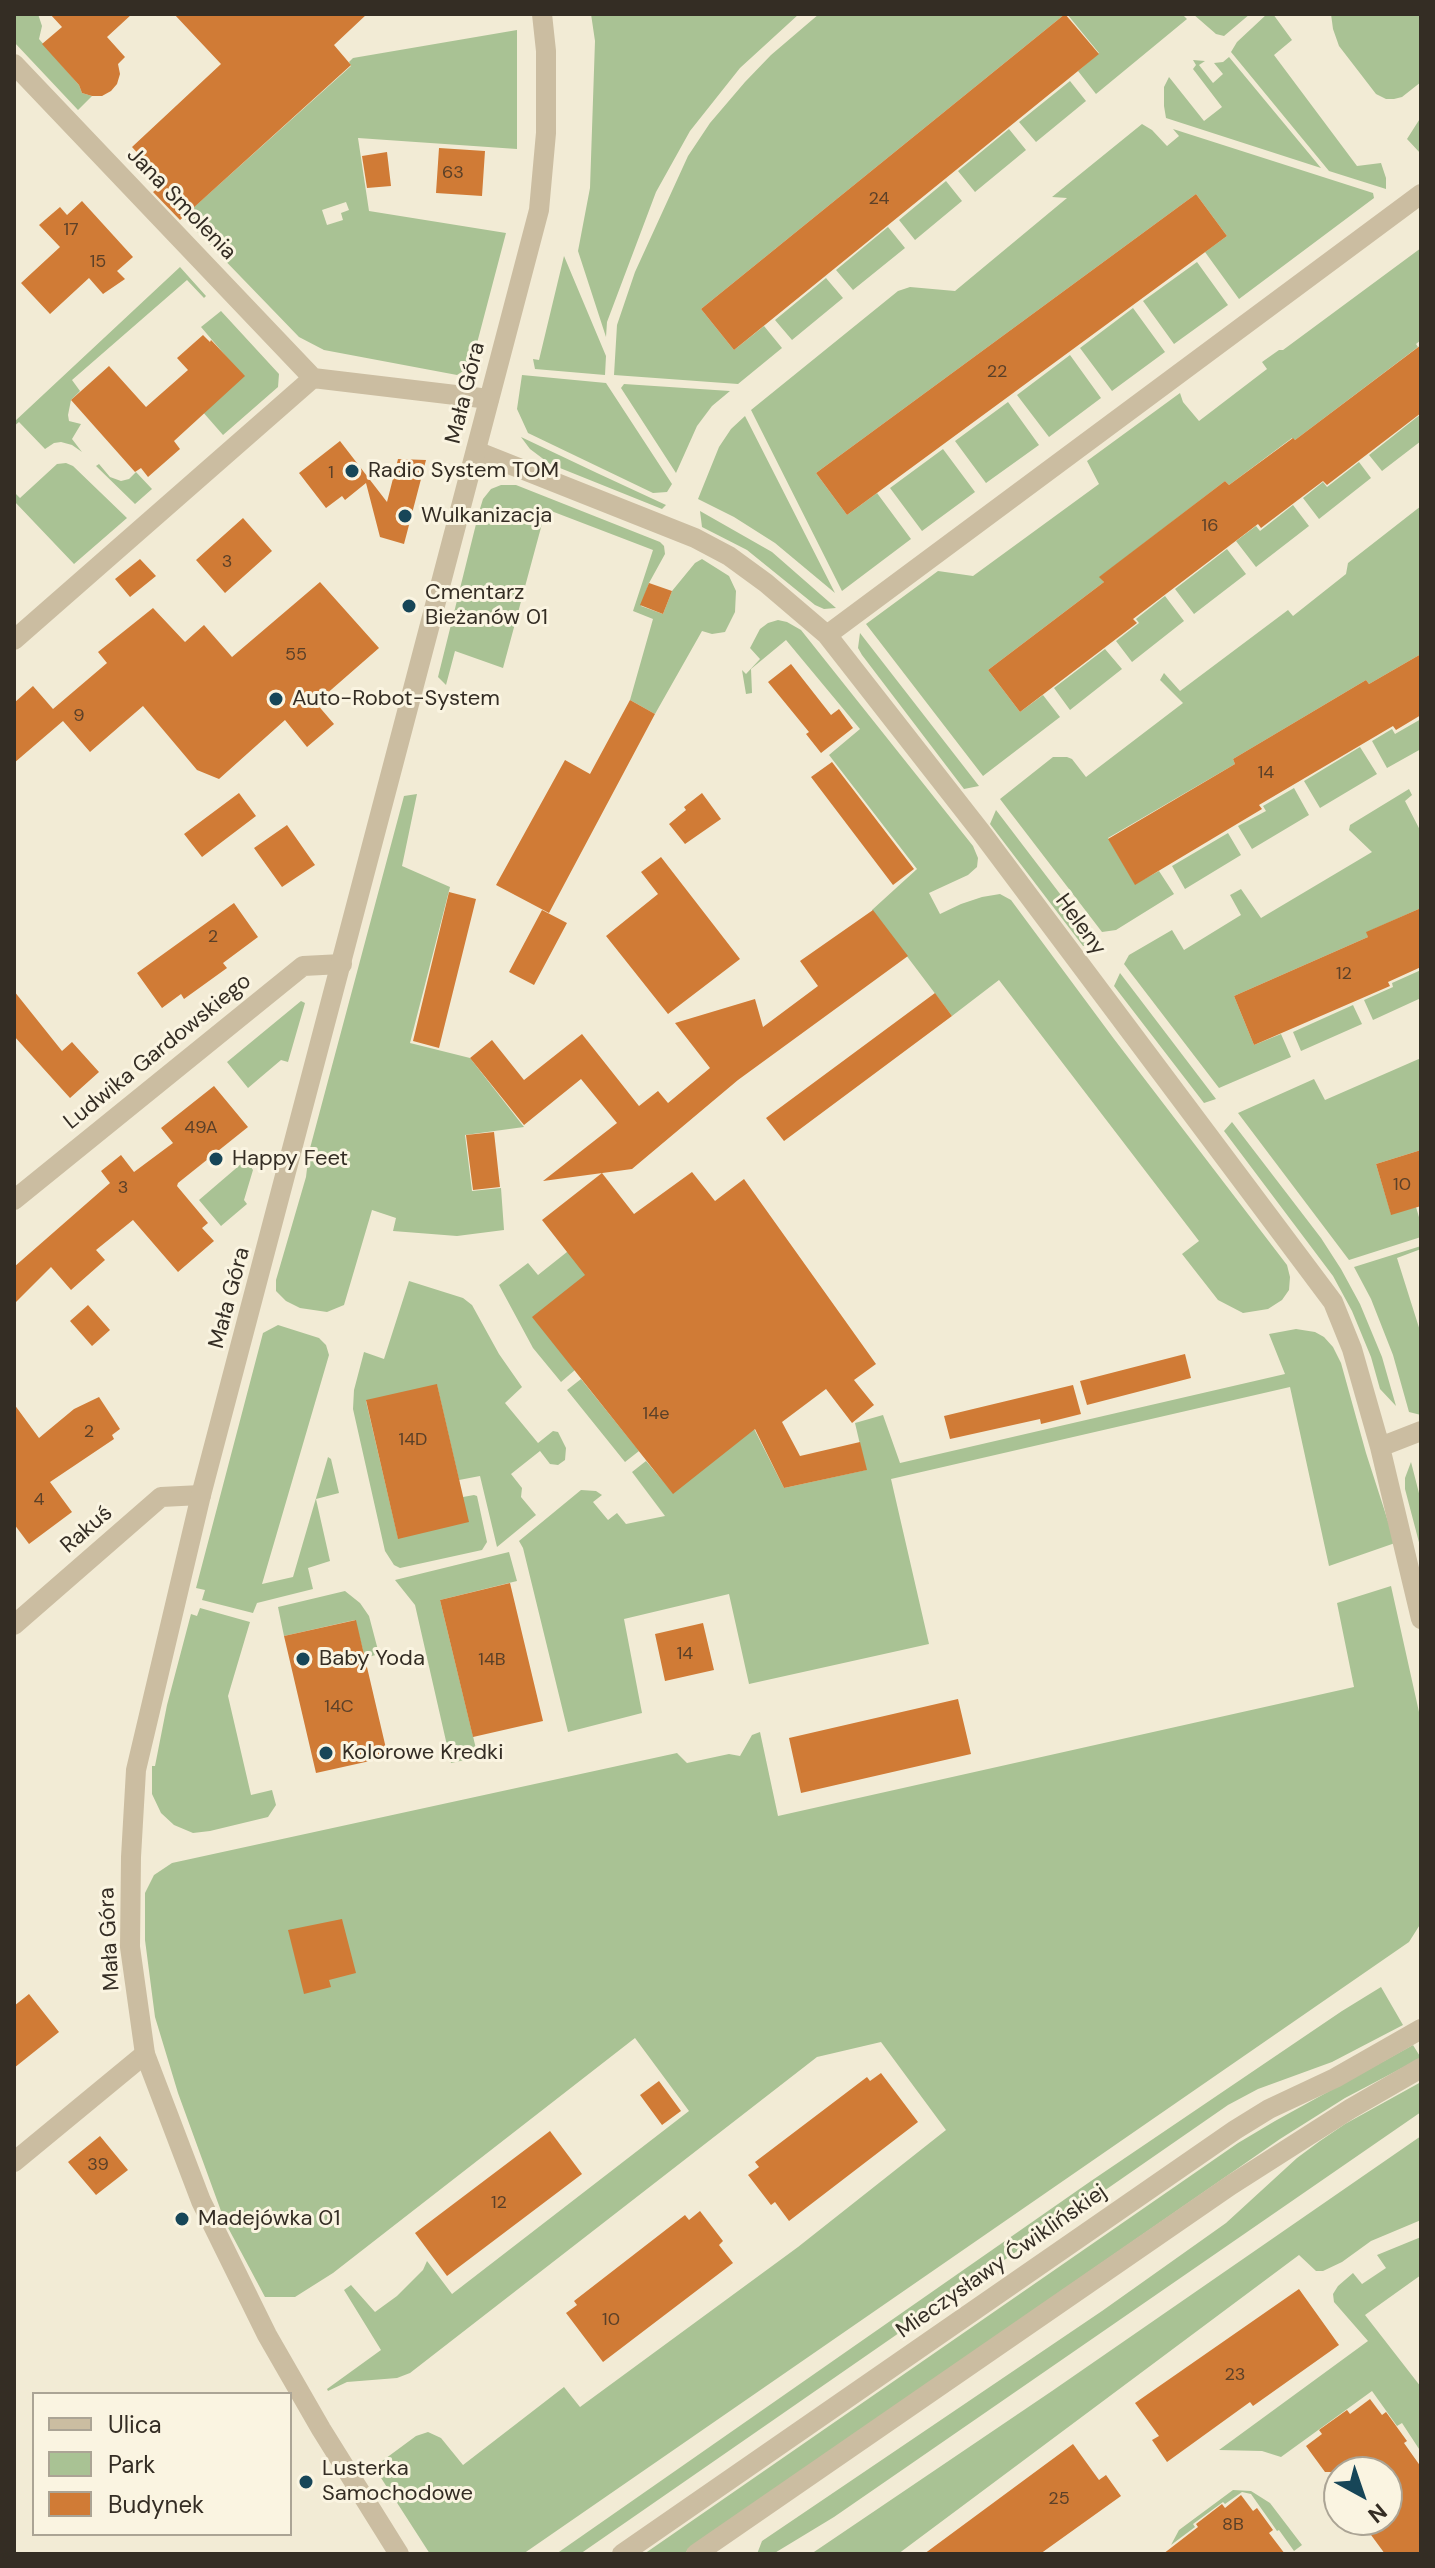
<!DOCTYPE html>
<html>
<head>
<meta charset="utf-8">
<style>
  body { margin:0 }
  #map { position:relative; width:1435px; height:2568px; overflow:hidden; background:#f2ebd5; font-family:"DM Sans",sans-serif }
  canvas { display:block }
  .frame { position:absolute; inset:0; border:16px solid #342d24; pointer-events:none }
  .legend { position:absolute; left:32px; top:2392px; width:260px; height:144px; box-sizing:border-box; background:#faf4e1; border:2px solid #aba495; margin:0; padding:10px 14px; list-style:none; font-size:24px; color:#342d24 }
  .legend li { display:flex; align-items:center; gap:16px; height:40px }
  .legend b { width:40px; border:2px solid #aba495 }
  .north { position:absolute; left:1323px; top:2456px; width:80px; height:80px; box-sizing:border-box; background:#faf4e1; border:2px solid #aba495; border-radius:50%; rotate:140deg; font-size:22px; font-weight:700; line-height:32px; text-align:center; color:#342d24 }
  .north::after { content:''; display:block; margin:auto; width:28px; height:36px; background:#174658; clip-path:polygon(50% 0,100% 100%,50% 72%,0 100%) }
</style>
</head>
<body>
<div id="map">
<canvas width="1435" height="2568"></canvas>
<div class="frame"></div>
<ul class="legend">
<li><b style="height:10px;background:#cbbda1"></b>Ulica</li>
<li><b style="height:22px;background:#a9c294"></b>Park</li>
<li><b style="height:22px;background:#d07b36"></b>Budynek</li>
</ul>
<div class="north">N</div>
</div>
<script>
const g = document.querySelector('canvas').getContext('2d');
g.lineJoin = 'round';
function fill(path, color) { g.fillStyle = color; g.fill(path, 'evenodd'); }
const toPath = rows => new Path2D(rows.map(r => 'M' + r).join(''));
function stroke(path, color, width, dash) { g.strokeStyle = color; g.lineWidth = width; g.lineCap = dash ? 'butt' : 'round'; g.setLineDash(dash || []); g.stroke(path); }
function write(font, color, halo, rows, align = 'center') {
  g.font = font + ' "DM Sans",sans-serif'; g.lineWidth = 6; g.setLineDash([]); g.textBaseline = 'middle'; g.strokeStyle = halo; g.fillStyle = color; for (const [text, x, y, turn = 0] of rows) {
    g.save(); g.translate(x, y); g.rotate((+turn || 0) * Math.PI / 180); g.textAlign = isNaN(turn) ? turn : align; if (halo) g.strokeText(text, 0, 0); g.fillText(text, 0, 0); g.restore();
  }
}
fill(toPath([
  [14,14,38,14,42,26,39,39,79,85,82,93,92,96,78,110,14,42],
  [591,14,799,14,740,68,690,131,656,192,607,322,606,337,578,251,590,188,595,41],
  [819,14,1065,14,701,309,734,350,764,326,782,348,738,384,614,375,617,325,635,272,688,156,710,123,745,82,771,55],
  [1067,14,1182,14,1187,19,1096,94,1078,71,1099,53],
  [1193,14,1250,14,1224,36,1216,34],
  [1267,14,1273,14,1292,40,1274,55,1357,166,1381,163,1386,178,1386,189,1329,171,1231,52,1237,42],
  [1331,14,1421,14,1421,82,1402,97,1394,99,1386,99,1376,94,1339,46,1333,29],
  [517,30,517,149,358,138,369,211,506,233,471,366,457,375,324,350,299,337,183,217,351,66,349,62,353,58],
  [346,202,349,210,341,213,343,220,327,225,322,210],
  [1229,57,1321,168,1166,118,1164,106,1164,87,1169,77,1204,121,1222,107,1193,69,1196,65,1193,60,1205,61,1199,65,1213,83,1223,74,1214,63,1223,62],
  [1070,81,1086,101,1036,142,1019,122],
  [1421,117,1421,154,1407,139],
  [1142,124,1152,130,1167,146,1179,136,1173,129,1373,193,1374,198,1239,299,1205,252,1227,236,1196,194,816,473,847,515,877,493,911,539,842,591,751,410,898,291,910,287,955,291,1067,198,1052,197],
  [1009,129,1026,150,975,192,958,171],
  [946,181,962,201,915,240,899,220],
  [888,227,905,248,853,290,836,270],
  [1421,248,1421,340,1416,344,1418,347,1295,440,1292,438,1229,485,1225,481,1100,577,1104,582,988,670,1020,712,1043,695,1060,717,983,776,866,624,938,571,973,576,1099,484,1087,461,1180,393,1183,402,1199,421,1267,369,1262,362,1279,350,1283,350],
  [564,256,606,356,605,375,535,369,533,359,539,360],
  [1197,262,1228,305,1174,344,1143,301],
  [180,267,206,296,204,298,187,280,72,380,80,391,71,400,68,415,69,421,81,424,72,439,82,452,72,445,61,442,54,443,45,449,19,422,14,426,14,422],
  [826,278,843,298,792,340,775,320],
  [1133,308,1165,352,1112,391,1080,348],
  [221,311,279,374,278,387,223,435,202,411,242,375,201,327],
  [1070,355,1101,398,1049,437,1017,395],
  [522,375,606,383,672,484,667,492,653,493,528,433,517,409],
  [624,384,730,391,712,406,697,426,676,473,621,388],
  [1008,402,1039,445,986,483,955,441],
  [1421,414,1421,441,1382,471,1369,455],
  [745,416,835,593,775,543,734,517,698,499,719,447,731,429],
  [521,437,597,473,666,505,662,509,550,464,530,449],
  [943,449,975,492,922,531,890,488],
  [1359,462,1371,478,1319,519,1303,498,1323,482,1327,487],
  [66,463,73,466,127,518,74,564,14,501,14,492,20,498,57,464],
  [99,464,110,477,121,481,129,479,136,472,152,489,135,504,96,466],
  [501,485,516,485,660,542,664,546,665,554,649,583,641,606,663,614,672,591,695,563,702,559,729,576,736,591,735,612,725,632,712,634,702,631,655,714,630,700,653,619,633,611,653,550,546,509,503,668,455,651,446,685,438,677,479,512,483,499,491,489],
  [1293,505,1309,526,1256,567,1236,541,1256,526,1260,531],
  [1421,506,1421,654,1369,684,1366,680,1233,759,1235,764,1108,838,1135,884,1159,871,1174,894,1116,930,1102,932,1000,799,1053,757,1067,757,1072,759,1086,777,1183,703,1160,680,1164,673,1180,691,1288,610,1293,616,1346,574,1348,563],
  [700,511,772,552,836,608,824,609,815,605,747,550,702,527],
  [1227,549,1246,574,1194,614,1175,589],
  [1165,596,1184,621,1132,662,1116,641,1139,623,1136,619],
  [778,620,787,622,801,630,973,846,978,858,977,867,968,875,929,893,940,914,961,904,982,897,1000,894,1011,900,1114,1039,1287,1265,1290,1277,1289,1290,1282,1300,1268,1309,1243,1313,1218,1300,1182,1254,1199,1241,999,980,952,1016,872,910,917,869,829,755,860,729,786,640,751,669,752,693,746,694,742,670,746,674,760,659,750,648,760,629,768,623],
  [860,633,979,786,964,789,862,655,858,648],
  [1105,649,1122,669,1070,710,1054,688],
  [1421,719,1421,749,1387,768,1372,741,1392,729,1395,734],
  [1360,747,1377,774,1320,808,1304,781],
  [1294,788,1309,815,1252,849,1238,826,1266,811,1263,806],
  [1409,789,1412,795,1405,801,1421,832,1421,908,1367,932,1368,937,1234,996,1254,1045,1281,1034,1291,1057,1219,1088,1124,964,1129,955,1172,930,1184,950,1241,915,1230,895,1241,889,1261,918,1372,852,1349,830,1350,825],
  [417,794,402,866,450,887,410,1043,470,1058,524,1127,465,1135,472,1191,501,1188,504,1230,457,1236,393,1231,396,1218,372,1210,344,1305,327,1312,300,1308,286,1301,276,1291,276,1280,306,1177,309,1152,404,796],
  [996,810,1099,945,1083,946,990,824],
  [1228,833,1241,855,1185,889,1172,866],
  [1421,970,1421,998,1373,1020,1364,1000,1393,987,1392,983],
  [1120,973,1216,1099,1204,1103,1114,986],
  [301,1001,305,1003,288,1062,281,1060,248,1088,227,1062],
  [1353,1005,1362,1024,1301,1051,1293,1032],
  [1421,1058,1421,1150,1376,1164,1391,1214,1416,1207,1421,1224,1421,1237,1349,1260,1238,1113,1314,1079,1325,1100],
  [1232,1122,1321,1238,1341,1269,1360,1304,1382,1357,1396,1406,1380,1389,1371,1357,1352,1311,1333,1276,1224,1131],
  [248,1163,253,1170,244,1200,247,1204,221,1226,199,1200,241,1164],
  [601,1225,740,1401,784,1488,866,1470,855,1423,883,1415,900,1463,1285,1374,1269,1334,1296,1329,1315,1332,1324,1337,1333,1347,1341,1363,1366,1453,1395,1543,1329,1566,1290,1387,891,1479,929,1644,749,1684,729,1594,624,1619,642,1713,568,1732,523,1548,519,1541,581,1490,596,1491,602,1495,593,1502,608,1520,617,1513,626,1524,665,1516,632,1472,646,1461,673,1493,575,1370,561,1382,533,1348,499,1285,528,1263,538,1275],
  [1421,1246,1421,1249,1397,1258,1421,1334,1421,1415,1409,1412,1393,1355,1371,1299,1354,1267],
  [409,1281,463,1298,472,1305,499,1354,522,1387,505,1403,538,1443,553,1431,558,1432,566,1448,565,1460,558,1465,550,1464,540,1451,511,1474,522,1488,521,1497,536,1515,497,1547,480,1476,459,1480,437,1385,366,1401,398,1538,463,1497,474,1495,477,1496,487,1542,482,1550,400,1568,394,1565,385,1551,353,1409,354,1390,364,1352,384,1359],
  [278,1325,319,1338,326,1345,329,1355,262,1584,293,1577,328,1457,331,1459,339,1493,316,1499,330,1561,308,1568,313,1589,257,1603,253,1613,202,1600,205,1590,196,1588,263,1333],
  [581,1379,639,1451,625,1462,567,1390],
  [1411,1462,1421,1501,1421,1550,1405,1489,1405,1478],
  [509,1552,517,1581,440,1600,478,1757,451,1763,415,1605,395,1580],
  [1391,1586,1421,1721,1421,1923,1409,1942,523,2554,430,2554,374,2467,416,2436,428,2432,441,2438,463,2465,564,2387,580,2407,798,2247,946,2130,881,2042,817,2057,410,2373,397,2378,347,2382,328,2391,327,2389,381,2350,344,2290,351,2285,375,2312,397,2296,423,2270,427,2261,452,2294,689,2111,635,2038,333,2273,295,2297,265,2297,225,2222,178,2093,155,2017,145,1940,145,1893,154,1875,172,1863,677,1753,687,1763,729,1754,740,1756,752,1735,760,1732,778,1816,1354,1687,1337,1603],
  [345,1591,360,1603,369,1616,379,1654,365,1658,355,1620,284,1636,278,1607],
  [200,1608,250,1622,228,1696,251,1795,272,1790,276,1805,268,1817,210,1831,193,1833,174,1825,161,1813,152,1794,152,1766,155,1766,167,1705,191,1614,197,1616],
  [1381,1987,1403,2025,1332,2062,1258,2089,1228,2105,580,2554,556,2554,1091,2181,1342,2011],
  [1413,2045,1421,2058,1345,2098,1280,2139,683,2554,644,2554,1238,2143,1275,2121],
  [1421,2082,1421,2112,834,2517,773,2554,757,2554,762,2541,1102,2311,1226,2223,1297,2158,1320,2141,1345,2124],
  [1421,2136,1421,2220,1371,2241,1342,2262,1323,2271,1316,2271,1299,2255,898,2554,811,2554,1052,2391],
  [1421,2237,1421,2275,1365,2315,1421,2387,1421,2452,1402,2423,1397,2426,1372,2391,1281,2457,1262,2451,1219,2450,1368,2341,1334,2302,1333,2294,1338,2286,1353,2273,1362,2284,1386,2268,1377,2255],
  [1233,2490,1251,2491,1270,2503,1302,2545,1294,2551,1279,2530,1277,2531,1251,2494,1242,2492,1225,2504,1223,2502,1193,2524,1195,2527,1171,2545,1179,2530]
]), '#a9c294');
fill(toPath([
  [50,14,132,14,107,37,125,57,118,64,120,74,117,84,111,91,102,96,92,96,82,93,79,85,42,44,62,27],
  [174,14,367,14,334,45,351,65,180,220,153,192,165,183,132,147,221,64],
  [1065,14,1099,54,734,350,701,309],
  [439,148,485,151,482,196,436,193],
  [387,152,391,186,367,188,362,156],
  [1196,194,1227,236,847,515,816,473],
  [82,201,133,257,117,271,125,279,103,294,89,278,50,314,21,283,60,247,39,225,60,207,67,215],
  [203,335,210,342,211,340,245,376,174,441,180,449,148,477,141,468,135,472,71,400,109,366,146,407,188,370,177,358],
  [1421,345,1421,413,1327,485,1323,481,1261,528,1258,524,1133,619,1137,623,1020,712,988,670,1104,582,1099,577,1225,481,1229,485,1293,438,1295,440],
  [340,441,387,502,398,459,426,460,404,544,380,537,366,483,345,500,342,496,326,508,299,473],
  [243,518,272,551,225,593,196,560],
  [140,559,156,576,130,597,115,579],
  [320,582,379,648,316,703,334,724,307,747,285,720,219,779,197,770,143,706,90,752,63,721,14,763,14,703,33,686,53,709,107,663,98,652,153,608,185,642,204,625,232,657],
  [649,583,672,591,663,614,640,605],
  [1421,654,1421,715,1396,730,1393,726,1259,805,1262,809,1135,885,1108,839,1235,764,1233,759,1366,680,1369,684],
  [791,664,831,715,839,709,853,728,821,753,806,734,809,732,768,682],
  [630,700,655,714,549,913,496,885,565,760,590,774],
  [832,762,914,869,893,885,811,777],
  [239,793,256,816,202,857,184,834],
  [702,793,721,819,685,844,669,824,686,810,684,807],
  [287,825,315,865,282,887,254,848],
  [661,857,740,959,668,1014,606,936,658,894,641,872],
  [449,892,476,899,439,1048,413,1041],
  [234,903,258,937,223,963,227,968,184,999,181,994,162,1008,137,973],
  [1421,908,1421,967,1388,982,1390,986,1254,1045,1234,996,1368,937,1366,932],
  [542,910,567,923,534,985,509,972],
  [873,910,908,956,738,1080,632,1169,543,1181,617,1123,581,1079,524,1125,470,1058,492,1040,524,1080,582,1034,639,1106,658,1091,668,1103,710,1068,675,1023,755,999,763,1027,818,986,800,961],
  [14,991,62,1051,72,1042,99,1072,70,1098,14,1036],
  [935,993,952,1016,784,1141,766,1118],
  [214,1086,248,1127,178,1183,177,1186,208,1223,202,1228,214,1241,178,1272,133,1220,96,1250,105,1260,71,1290,51,1267,14,1304,14,1267,110,1183,101,1171,121,1155,134,1172,173,1143,161,1128],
  [494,1132,500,1187,473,1190,466,1135],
  [1421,1150,1421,1206,1391,1215,1376,1164],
  [692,1172,715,1201,744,1179,876,1364,854,1380,874,1405,852,1423,826,1389,782,1422,800,1456,860,1442,867,1470,784,1488,755,1429,673,1494,532,1317,585,1275,542,1220,602,1173,634,1214],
  [88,1305,110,1330,92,1346,70,1321],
  [1185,1354,1191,1378,1087,1405,1080,1381],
  [437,1384,469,1522,398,1539,366,1400],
  [1073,1385,1081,1414,1041,1424,1040,1419,950,1439,944,1416],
  [99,1397,120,1429,112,1435,114,1439,50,1482,72,1512,29,1544,14,1524,14,1404,39,1438,74,1409],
  [510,1583,543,1721,473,1737,440,1600],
  [356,1620,388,1757,316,1773,284,1636],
  [703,1623,714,1670,665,1681,655,1634],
  [958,1699,971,1754,801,1793,789,1738],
  [342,1919,356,1973,329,1980,331,1987,304,1994,288,1930],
  [29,1994,59,2032,14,2068,14,2006],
  [881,2073,918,2122,789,2221,775,2202,771,2205,748,2175,759,2167,755,2162,867,2077,870,2081],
  [659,2081,681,2111,662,2125,640,2095],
  [550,2131,582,2174,447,2276,415,2233],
  [100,2136,128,2170,96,2195,68,2162],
  [700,2211,723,2241,719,2245,733,2263,603,2362,566,2313,577,2305,574,2301,685,2215,689,2220],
  [1299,2289,1339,2345,1253,2406,1250,2402,1167,2462,1152,2440,1159,2436,1135,2403],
  [1370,2399,1382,2415,1386,2412,1407,2441,1404,2443,1421,2467,1421,2554,1385,2554,1360,2520,1387,2520,1387,2472,1325,2472,1306,2446,1322,2434,1319,2430,1347,2410,1350,2414],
  [1073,2444,1099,2480,1106,2475,1121,2496,1040,2554,924,2554],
  [1241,2495,1253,2511,1257,2508,1273,2530,1269,2533,1285,2554,1163,2554,1198,2527,1196,2524,1222,2504,1225,2508]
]), '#d07b36');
stroke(toPath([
  [14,64,313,378,489,399],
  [476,451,695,538,729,556,766,583,827,635,981,832,1333,1302,1352,1349,1380,1447,1421,1619],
  [827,635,1421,194],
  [14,640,313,378],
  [14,1200,303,966,342,964],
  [1380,1447,1421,1431],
  [14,1625,161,1497,201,1495],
  [14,2162,145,2054]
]), '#cbbda1', 20);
stroke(toPath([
  [399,2554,321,2429,267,2335,201,2201,145,2054,130,1947,131,1857,136,1770,201,1495,539,210,546,133,546,51,542,14],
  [622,2554,1235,2130,1269,2109,1335,2078,1421,2029],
  [696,2554,1231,2185,1350,2109,1421,2068]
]), '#cbbda1', 20);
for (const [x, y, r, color] of [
  [352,471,8,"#174658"],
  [405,516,8,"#174658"],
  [409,606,8,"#174658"],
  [276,699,8,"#174658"],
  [216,1159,8,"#174658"],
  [303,1659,8,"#174658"],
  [326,1753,8,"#174658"],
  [182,2219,8,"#174658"],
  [306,2482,8,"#174658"]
]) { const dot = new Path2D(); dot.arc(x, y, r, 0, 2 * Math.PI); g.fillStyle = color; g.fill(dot); stroke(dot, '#faf4e1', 3); }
write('18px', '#5b4028', null, [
  ["63",453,173],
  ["24",879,199],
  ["17",71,230],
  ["15",98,262],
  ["22",997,372],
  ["1",331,473],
  ["16",1210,526],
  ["3",227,562],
  ["55",296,655],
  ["9",79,716],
  ["14",1266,773],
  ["2",213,937],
  ["12",1344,974],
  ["49A",201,1128],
  ["10",1402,1185],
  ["3",123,1188],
  ["14e",656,1414],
  ["2",89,1432],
  ["14D",413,1440],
  ["4",39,1500],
  ["14",685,1654],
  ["14B",492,1660],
  ["14C",339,1707],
  ["39",98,2165],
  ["12",499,2203],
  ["10",611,2320],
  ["23",1235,2375],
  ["25",1059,2499],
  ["8B",1233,2525]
]);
write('22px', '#342d24', '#faf4e1', [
  ["Jana Smolenia",181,204,46],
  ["Mała Góra",466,393,-76],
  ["Heleny",1080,925,54],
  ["Ludwika Gardowskiego",158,1052,-39],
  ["Mała Góra",230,1298,-75],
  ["Rakuś",87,1530,-41],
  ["Mała Góra",110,1939,-93],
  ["Mieczysławy Ćwiklińskiej",1002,2262,-35]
]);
write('22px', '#342d24', '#faf4e1', [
  ["Radio System TOM",368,471],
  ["Wulkanizacja",421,516],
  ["Cmentarz",425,593],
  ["Bieżanów 01",425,618],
  ["Auto-Robot-System",292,699],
  ["Happy Feet",232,1159],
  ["Baby Yoda",319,1659],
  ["Kolorowe Kredki",342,1753],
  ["Madejówka 01",198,2219],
  ["Lusterka",322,2469],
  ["Samochodowe",322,2494]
], 'left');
</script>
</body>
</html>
